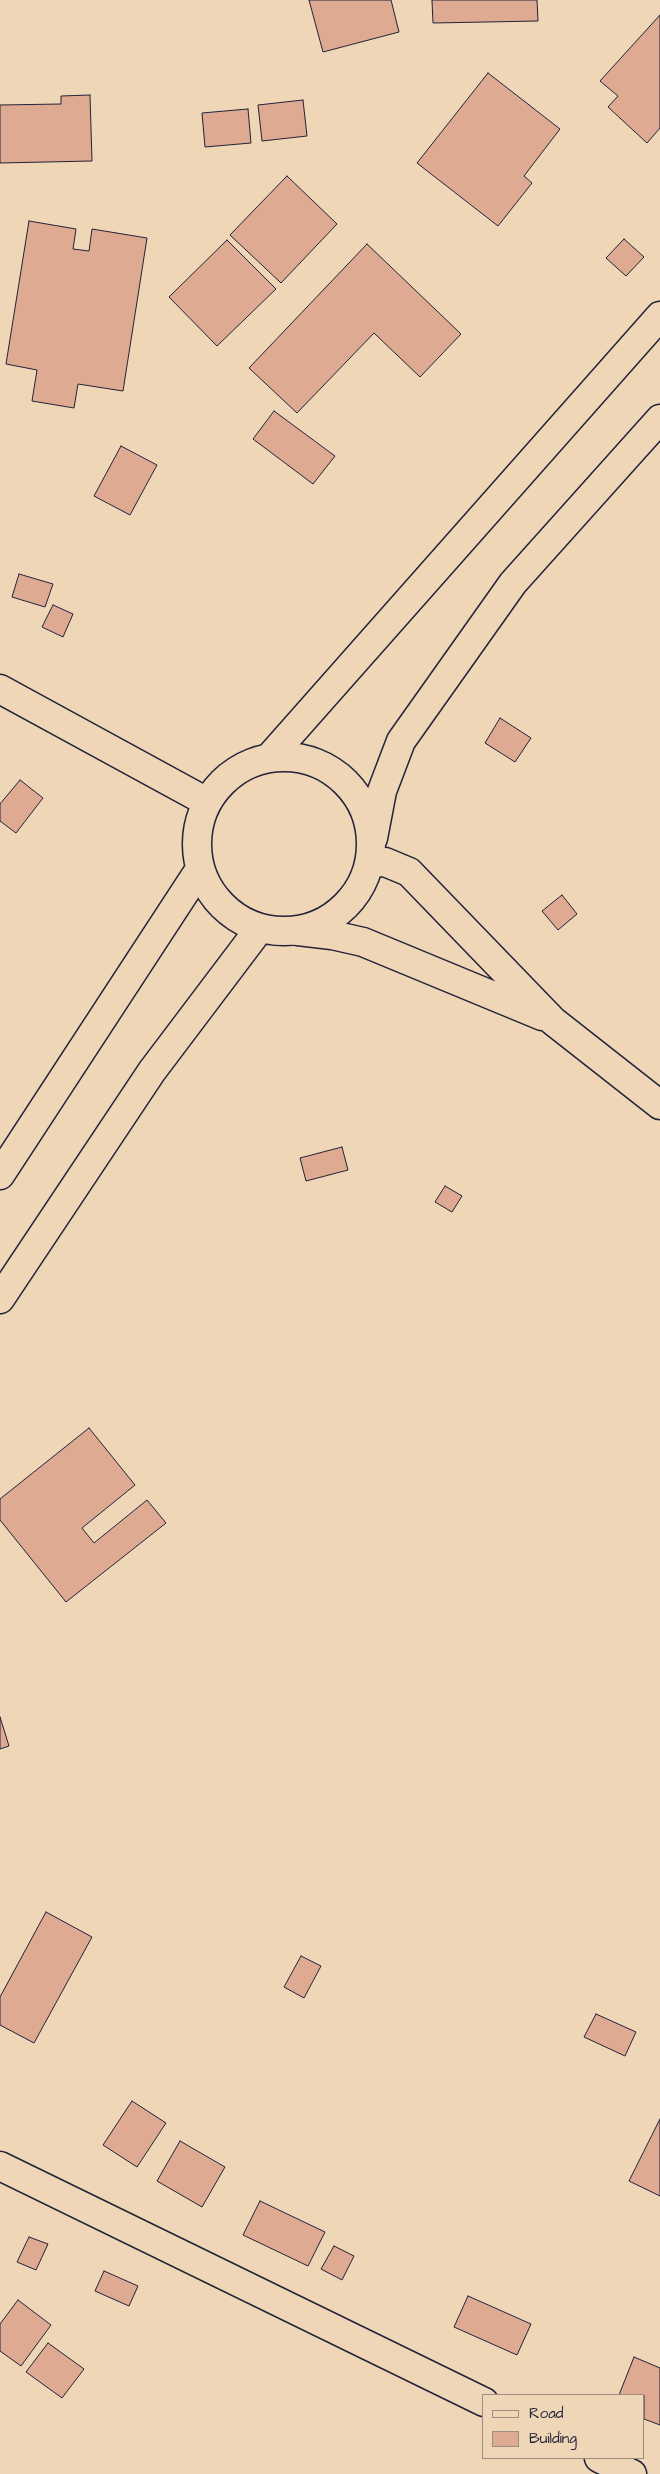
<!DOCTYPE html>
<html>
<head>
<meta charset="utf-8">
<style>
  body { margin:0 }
  #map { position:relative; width:660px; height:2474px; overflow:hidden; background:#eed6b6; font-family:"Architects Daughter",sans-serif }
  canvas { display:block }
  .legend { position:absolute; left:482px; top:2394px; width:162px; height:65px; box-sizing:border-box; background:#eed6b6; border:1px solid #9c8e85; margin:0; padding:6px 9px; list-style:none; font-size:15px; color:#22223b }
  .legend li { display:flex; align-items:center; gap:10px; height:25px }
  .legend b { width:25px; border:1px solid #9c8e85 }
</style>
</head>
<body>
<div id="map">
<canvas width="660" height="2474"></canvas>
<ul class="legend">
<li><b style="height:6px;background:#eed6b6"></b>Road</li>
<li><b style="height:14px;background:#deaa92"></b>Building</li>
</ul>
</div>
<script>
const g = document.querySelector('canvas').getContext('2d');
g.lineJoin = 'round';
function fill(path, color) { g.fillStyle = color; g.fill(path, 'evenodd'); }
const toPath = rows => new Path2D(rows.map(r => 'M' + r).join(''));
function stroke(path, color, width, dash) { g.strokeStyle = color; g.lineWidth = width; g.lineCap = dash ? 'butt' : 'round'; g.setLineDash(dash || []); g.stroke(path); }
const building = toPath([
  [309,0,391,0,399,32,323,52,309,0],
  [432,0,537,0,538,21,433,23,432,0],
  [660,15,660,128,647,143,608,107,618,96,600,81,660,15],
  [488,73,560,129,524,176,532,183,498,226,417,163,488,73],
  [90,95,92,161,0,163,0,105,61,104,61,96,90,95],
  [303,100,307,136,262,141,258,105,303,100],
  [248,109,251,143,205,147,202,113,248,109],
  [287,176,337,224,281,283,230,235,287,176],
  [29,221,76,229,73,249,89,251,92,229,147,238,123,391,78,384,74,408,32,401,37,370,6,364,29,221],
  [624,239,644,257,626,276,606,258,624,239],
  [227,240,276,289,217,346,169,297,227,240],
  [367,244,461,334,420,377,374,333,297,413,249,368,367,244],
  [274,411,335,456,313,484,253,439,274,411],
  [121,446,157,465,130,515,94,496,121,446],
  [19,574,53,584,45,607,12,597,19,574],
  [53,605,73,614,63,637,42,627,53,605],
  [500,718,531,738,515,762,485,743,500,718],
  [20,780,43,798,16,833,0,821,0,804,20,780],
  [562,895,577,914,558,930,542,911,562,895],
  [342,1147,348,1170,306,1181,300,1158,342,1147],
  [445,1186,462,1196,452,1212,435,1202,445,1186],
  [89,1428,135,1485,82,1528,94,1543,147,1500,166,1523,66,1602,0,1520,0,1499,89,1428],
  [0,1717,9,1746,0,1749,0,1717],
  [46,1912,92,1937,34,2043,0,2025,0,1997,46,1912],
  [301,1956,321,1966,304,1998,284,1987,301,1956],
  [596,2014,636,2032,625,2056,584,2037,596,2014],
  [132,2101,166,2123,137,2167,103,2145,132,2101],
  [660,2119,660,2196,629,2181,660,2119],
  [180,2141,225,2167,202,2207,157,2181,180,2141],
  [260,2201,325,2232,308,2266,243,2235,260,2201],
  [29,2237,48,2244,36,2270,17,2262,29,2237],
  [334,2246,354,2256,342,2280,321,2269,334,2246],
  [104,2271,138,2286,129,2306,95,2291,104,2271],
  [468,2296,531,2324,517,2355,454,2327,468,2296],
  [18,2300,51,2325,21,2366,0,2351,0,2324,18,2300],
  [48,2343,84,2369,62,2398,26,2372,48,2343],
  [634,2357,660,2368,660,2425,644,2419,644,2395,619,2395,634,2357]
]);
fill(building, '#deaa92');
stroke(building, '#22223b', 1);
const street = toPath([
  [0,689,207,802],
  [370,863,385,862,409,872,553,1021,660,1105],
  [298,931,332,935,363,942,542,1016],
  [0,2166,484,2402],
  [599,2458,632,2474]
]);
const secondary = toPath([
  '197 844a87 87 0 1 1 174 0a87 87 0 1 1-174 0Z',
  [269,758,660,316],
  [373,838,382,791,401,741,513,583,660,419],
  [0,1175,200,869],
  [0,1299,152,1071,260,928]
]);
stroke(street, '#22223b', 31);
stroke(secondary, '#22223b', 31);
stroke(street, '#eed6b6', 28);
stroke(secondary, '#eed6b6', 28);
</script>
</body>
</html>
